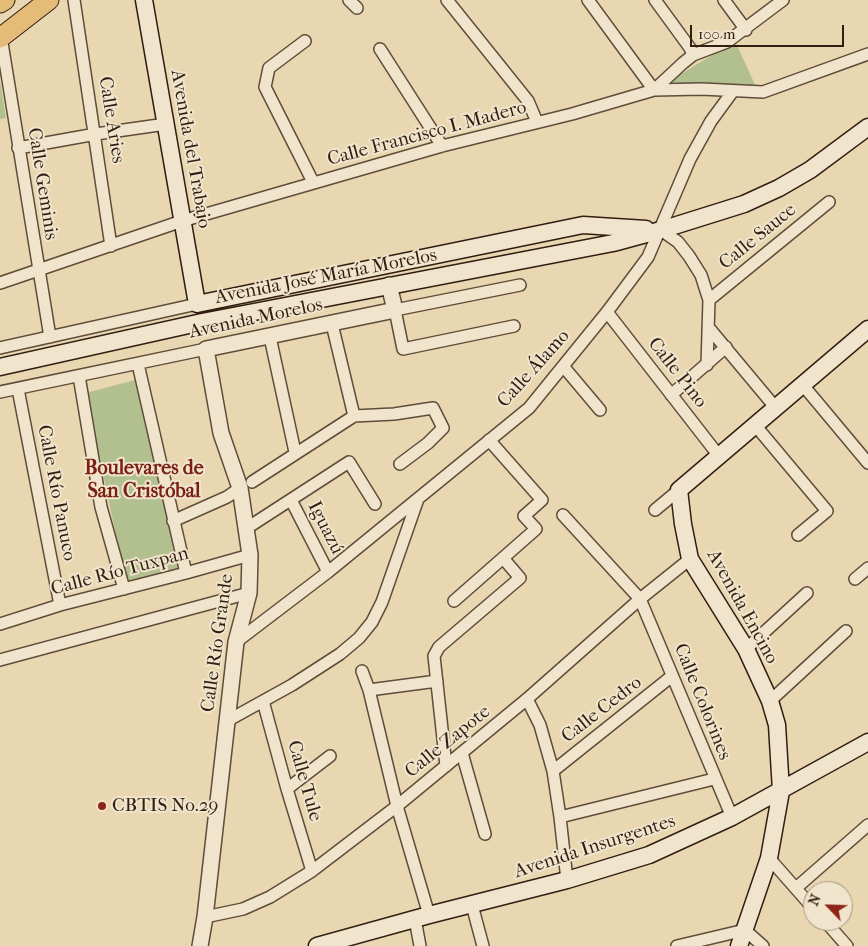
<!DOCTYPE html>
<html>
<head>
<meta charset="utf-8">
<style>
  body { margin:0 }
  #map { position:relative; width:868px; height:946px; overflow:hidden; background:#e8d7b1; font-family:"IM FELL French Canon",serif }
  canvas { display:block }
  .north { position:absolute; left:803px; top:881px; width:50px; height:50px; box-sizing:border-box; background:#f0e5cc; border:1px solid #a49582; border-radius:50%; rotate:294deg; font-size:14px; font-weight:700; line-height:20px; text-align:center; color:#311d12 }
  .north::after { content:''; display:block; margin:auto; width:18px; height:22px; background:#8f2418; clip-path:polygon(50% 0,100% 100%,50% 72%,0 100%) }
  .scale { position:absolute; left:690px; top:25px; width:154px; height:22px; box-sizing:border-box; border:2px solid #311d12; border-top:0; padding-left:6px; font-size:15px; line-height:18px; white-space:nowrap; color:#311d12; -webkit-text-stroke:4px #f0e5cc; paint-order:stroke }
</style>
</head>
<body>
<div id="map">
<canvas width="868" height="946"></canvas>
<div class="north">N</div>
<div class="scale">100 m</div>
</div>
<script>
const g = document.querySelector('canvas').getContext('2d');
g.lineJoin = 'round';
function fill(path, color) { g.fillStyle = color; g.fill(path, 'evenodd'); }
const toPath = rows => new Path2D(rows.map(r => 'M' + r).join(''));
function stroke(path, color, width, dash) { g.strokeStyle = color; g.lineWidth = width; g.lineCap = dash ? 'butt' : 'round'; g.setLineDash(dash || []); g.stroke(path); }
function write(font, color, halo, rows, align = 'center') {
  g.font = font + ' "IM FELL French Canon",serif'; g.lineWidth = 4; g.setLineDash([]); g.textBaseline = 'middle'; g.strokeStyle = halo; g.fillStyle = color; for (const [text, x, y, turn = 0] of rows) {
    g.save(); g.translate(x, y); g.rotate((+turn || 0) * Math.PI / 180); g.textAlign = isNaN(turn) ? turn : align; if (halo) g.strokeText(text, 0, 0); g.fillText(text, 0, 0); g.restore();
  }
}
fill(toPath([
  [735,41,757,89,668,82],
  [0,81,6,118,0,119],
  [135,380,179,570,126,583,86,393]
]), '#b2bf8e');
const minor = toPath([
  [74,0,111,246],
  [349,0,357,8],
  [447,0,528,101,537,122],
  [588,0,654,90,683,63,693,55,727,42,783,0],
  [655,0,690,48,693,55],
  [724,0,746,30],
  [1,37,50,337],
  [305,41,269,68,265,87,313,182],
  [380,49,442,146],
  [18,148,96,134,166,124],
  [661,230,678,242,689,256,701,275,709,300,707,365],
  [0,283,182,221,442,146,572,114,654,90,702,89,763,92,868,54],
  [709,300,829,202],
  [607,312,719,456],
  [332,324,354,416],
  [514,326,403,349,395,310,520,285],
  [709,328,775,407],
  [270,337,295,452],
  [0,348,197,304],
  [138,364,186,573],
  [563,366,600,410],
  [79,376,101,507,124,589],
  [802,384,868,463],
  [18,389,60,605],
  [0,392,206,349],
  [671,395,726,347],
  [755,425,827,511,798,535],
  [252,482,354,416,394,414,433,408,443,428,428,443,400,464],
  [291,500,328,572],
  [655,510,679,490],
  [563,515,640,599,732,817],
  [173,521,227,497,240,488],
  [247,528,349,462,375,504],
  [855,579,868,568],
  [454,601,536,529,524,516,542,500,489,440],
  [0,624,60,605,186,573,250,555],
  [236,642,328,572,529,408,607,312,648,257,690,159,711,121,733,91],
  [746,649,807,593],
  [0,660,249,593],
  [362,671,369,690,397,806,429,915],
  [369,690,437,681],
  [527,699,540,725,553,771,560,817,567,880],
  [263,701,287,789,312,871],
  [770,701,846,631],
  [227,721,292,685,340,654,359,638,372,622,382,602,418,499],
  [462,753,485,834],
  [446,766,434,656,439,647,520,578,503,558],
  [553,771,672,676],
  [287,789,330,756],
  [560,817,714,779],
  [769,858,813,908],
  [796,888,868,825],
  [472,905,483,946],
  [205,917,243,909,270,897,312,871,397,806,527,699,640,599,690,559],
  [415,919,420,946],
  [825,921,847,946],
  [677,946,745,930,763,946]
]);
const tertiary = toPath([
  [200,946,205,917,236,642,249,593,250,555,240,488,221,433,206,349,395,310,389,285]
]);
const secondary = toPath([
  [144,0,197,304,583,225,646,229],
  [0,367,202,322,613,243,661,230,744,204,779,188,810,170,868,127],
  [317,946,429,915,567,880,649,855,732,817,868,742],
  [739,946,769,858,781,791,777,725,770,701,746,649,690,559,683,524,679,490,868,329]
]);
const primary = toPath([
  [0,3,5,0],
  [0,38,49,0]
]);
stroke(minor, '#5f4c3a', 14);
stroke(tertiary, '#5f4c3a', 18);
stroke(secondary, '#311d12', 19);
stroke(primary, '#311d12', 21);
stroke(minor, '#f0e5cc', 11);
stroke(tertiary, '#f0e5cc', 15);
stroke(secondary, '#f0e5cc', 16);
stroke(primary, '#e4bc78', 19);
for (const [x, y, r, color] of [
  [102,806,5,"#8f2418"]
]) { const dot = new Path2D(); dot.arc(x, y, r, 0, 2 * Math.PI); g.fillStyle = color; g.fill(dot); stroke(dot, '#f0e5cc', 2); }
write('19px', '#311d12', '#f0e5cc', [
  ["Calle Aries",111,120,81],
  ["Calle Francisco I. Madero",427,134,-15],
  ["Avenida del Trabajo",190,149,80],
  ["Calle Geminis",42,184,81],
  ["Calle Sauce",758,237,-39],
  ["Avenida José María Morelos",326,277,-11],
  ["Avenida Morelos",256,319,-12],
  ["Calle Álamo",534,369,-48],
  ["Calle Pino",677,373,52],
  ["Calle Río Panuco",56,493,79],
  ["Iguazú",325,528,63],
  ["Calle Río Tuxpan",120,572,-15],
  ["Avenida Encino",742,607,61],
  ["Calle Río Grande",218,643,-82],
  ["Calle Colorines",702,702,68],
  ["Calle Cedro",602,710,-38],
  ["Calle Zapote",448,742,-39],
  ["Calle Tule",304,781,74],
  ["Avenida Insurgentes",595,847,-18]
]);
write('19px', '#311d12', '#f0e5cc', [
  ["CBTIS No.29",112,806]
], 'left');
write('bold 20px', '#7a1f14', '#f0e5cc', [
  ["Boulevares de",144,469],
  ["San Cristóbal",144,492]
]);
</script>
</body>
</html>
